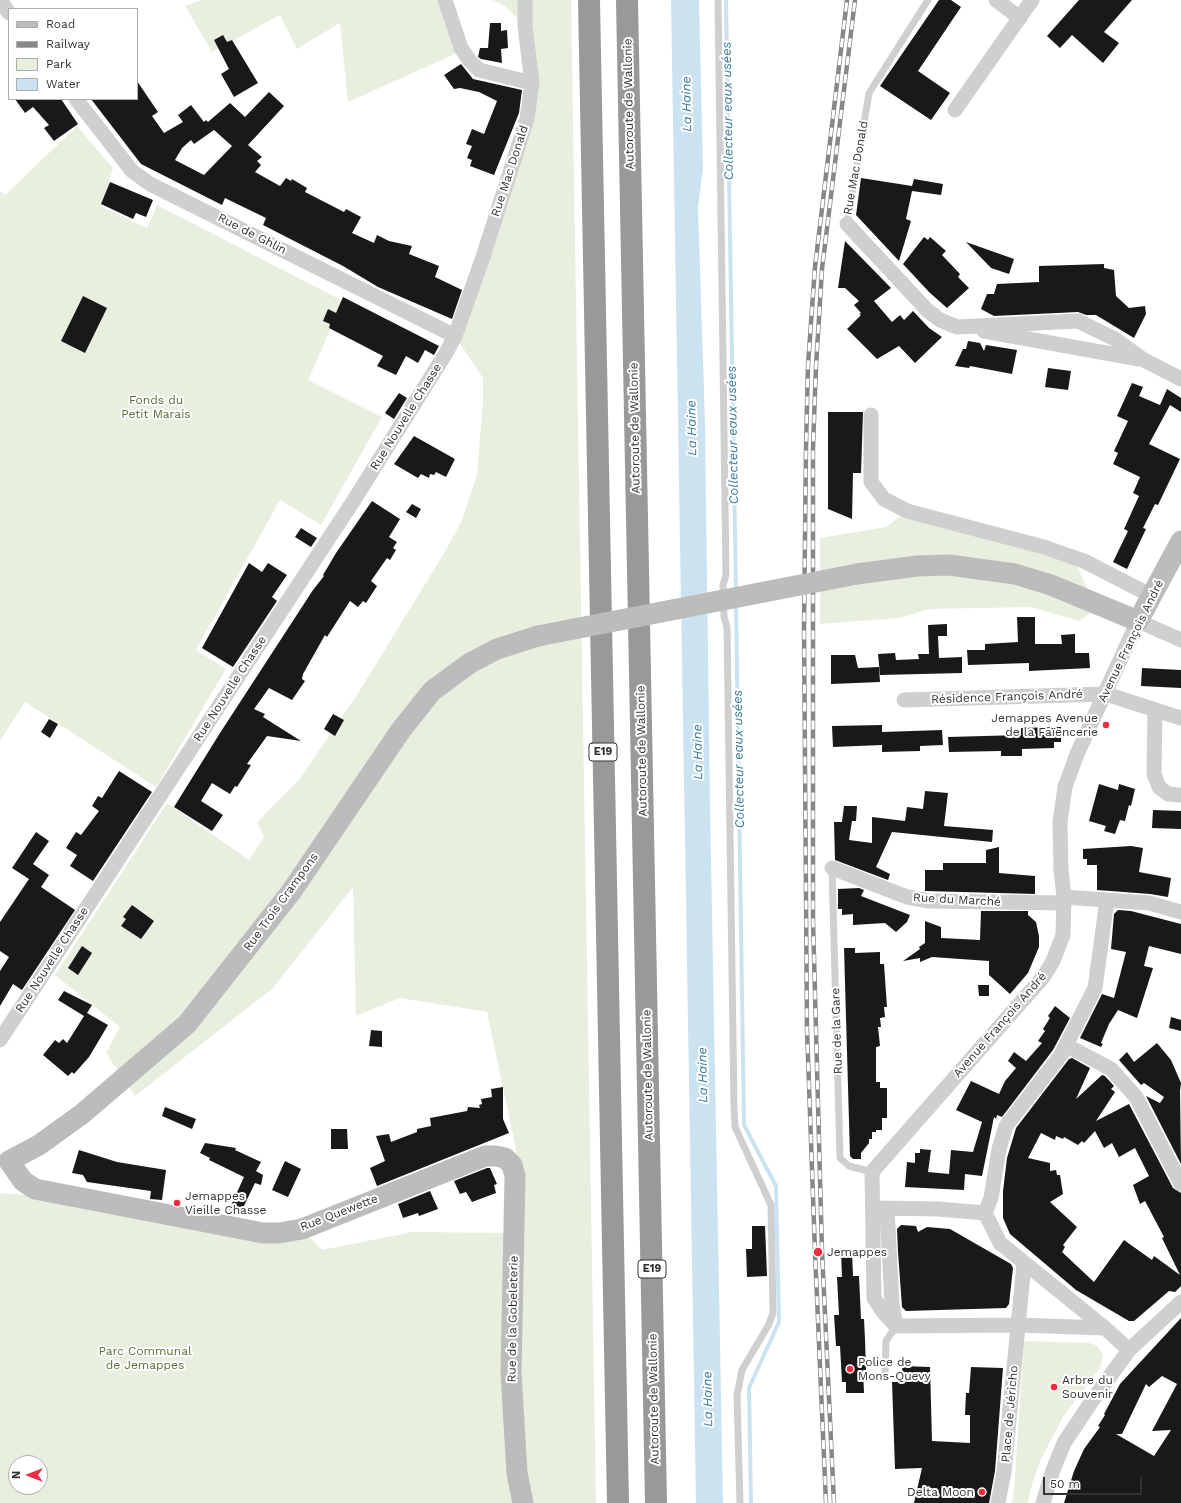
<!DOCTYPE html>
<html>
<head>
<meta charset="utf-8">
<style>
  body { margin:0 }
  #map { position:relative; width:1181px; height:1503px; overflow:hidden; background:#fff; font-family:"Work Sans",sans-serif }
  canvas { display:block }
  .legend { position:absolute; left:8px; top:8px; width:130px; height:92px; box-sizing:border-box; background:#fff; border:1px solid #adadad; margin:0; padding:5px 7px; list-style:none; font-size:12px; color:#323232 }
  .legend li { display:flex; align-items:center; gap:8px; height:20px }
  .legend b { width:20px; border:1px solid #adadad }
  .north { position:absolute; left:8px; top:1455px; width:40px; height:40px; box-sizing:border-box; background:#fff; border:1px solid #adadad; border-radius:50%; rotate:270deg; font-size:11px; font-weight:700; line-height:16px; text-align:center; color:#323232 }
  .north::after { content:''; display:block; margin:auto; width:14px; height:18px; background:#f22b44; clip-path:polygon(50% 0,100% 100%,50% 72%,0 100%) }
  .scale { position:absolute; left:1043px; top:1477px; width:99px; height:18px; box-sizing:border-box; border:2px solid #323232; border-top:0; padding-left:5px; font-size:12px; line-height:14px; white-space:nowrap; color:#323232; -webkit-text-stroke:3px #fff; paint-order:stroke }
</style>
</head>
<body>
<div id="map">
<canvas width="1181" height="1503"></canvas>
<ul class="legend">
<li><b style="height:5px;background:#bcbcbc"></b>Road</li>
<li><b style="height:5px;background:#878787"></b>Railway</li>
<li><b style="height:11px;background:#e9efdf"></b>Park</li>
<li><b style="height:11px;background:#cbe3f0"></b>Water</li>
</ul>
<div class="north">N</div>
<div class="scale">50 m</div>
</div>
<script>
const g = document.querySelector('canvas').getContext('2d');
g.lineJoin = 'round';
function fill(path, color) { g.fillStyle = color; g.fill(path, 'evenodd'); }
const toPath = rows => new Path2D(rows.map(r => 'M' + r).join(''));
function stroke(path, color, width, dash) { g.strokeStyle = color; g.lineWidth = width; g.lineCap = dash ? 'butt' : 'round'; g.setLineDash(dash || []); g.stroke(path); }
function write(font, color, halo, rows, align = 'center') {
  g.font = font + ' "Work Sans",sans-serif'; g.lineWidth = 4; g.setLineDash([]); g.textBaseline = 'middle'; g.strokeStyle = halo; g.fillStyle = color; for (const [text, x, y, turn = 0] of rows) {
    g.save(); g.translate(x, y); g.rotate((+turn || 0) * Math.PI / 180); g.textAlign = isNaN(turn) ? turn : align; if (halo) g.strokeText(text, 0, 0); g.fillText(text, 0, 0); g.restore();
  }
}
fill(toPath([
  [201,0,439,0,455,54,348,102,340,23,297,49,280,15,212,52,185,6],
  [492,0,571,0,596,1503,523,1503,515,1176,516,1149,487,1012,400,998,356,1016,353,887,272,989,135,1096,106,1053,120,1027,55,975,167,803,249,860,264,837,257,822,299,780,357,695,446,550,462,520,477,475,483,401,483,378,455,336,527,119,525,26,505,6],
  [77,126,113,168,102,207,147,228,157,205,343,301,308,380,382,417,321,525,280,500,196,650,226,669,156,787,25,702,0,741,0,191,5,195],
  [907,511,1074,558,1096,608,1080,621,1030,607,930,609,899,618,820,624,820,538,886,527],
  [35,1189,302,1229,322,1250,412,1232,513,1233,520,1503,0,1503,0,1193,24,1195],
  [16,1463,40,1463,40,1487,16,1487],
  [1024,1341,1089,1343,1098,1346,1103,1355,1100,1368,1063,1417,1041,1459,1030,1491,1028,1503,1012,1503,1014,1491]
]), '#e9efdf');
fill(toPath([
  [671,0,699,0,703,168,698,207,705,423,710,806,723,1503,696,1503]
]), '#cbe3f0');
stroke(toPath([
  [726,0,736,592],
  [736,604,744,1125,776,1186,779,1322,749,1388,751,1503]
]), '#cbe3f0', 4);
fill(toPath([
  [939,0,951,0,961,7,918,71,950,93,931,120,880,86],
  [1079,0,1132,0,1104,32,1119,43,1103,63,1072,35,1060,48,1047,36],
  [490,23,501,23,501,31,507,30,508,48,501,49,502,63,481,59,478,57,480,48,488,48],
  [223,35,227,42,232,40,258,83,234,97,221,74,229,69,214,40],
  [461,64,473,79,522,90,519,113,494,175,470,166,472,160,467,158,472,146,466,144,472,129,484,134,497,101,479,92,460,88,454,89,444,75],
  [137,81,158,112,152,116,164,133,183,122,178,115,191,105,204,122,206,120,208,122,230,103,245,117,269,92,284,106,248,145,262,157,257,161,261,165,255,172,280,186,286,178,291,181,292,179,307,188,305,192,344,212,346,209,361,217,352,233,374,243,377,235,389,241,412,246,409,254,439,266,435,277,462,290,452,319,378,287,343,266,263,225,266,218,231,201,225,198,222,205,141,164,91,99,137,99],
  [214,130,232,146,204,175,175,160,182,148,191,140,194,144],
  [15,99,61,99,78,124,54,141,44,128,49,125,33,107,25,113],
  [861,178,912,186,914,179,943,184,941,195,912,191,906,219,911,221,899,261,856,215],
  [110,182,153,200,146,217,136,213,133,219,101,204],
  [924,237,928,240,930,237,946,251,942,255,960,274,958,277,969,288,947,308,929,292,903,264],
  [845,241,891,288,874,301,892,322,900,315,904,320,913,311,929,328,942,337,915,363,899,346,877,359,847,329,861,315,859,314,861,313,854,305,859,301,845,288,838,288],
  [966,242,1014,259,1009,274,991,268],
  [1104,264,1104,268,1114,270,1116,296,1129,308,1145,306,1146,314,1134,338,1096,315,1086,315,1078,312,994,316,981,309,987,294,994,294,997,284,1039,282,1039,266],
  [83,296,107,308,85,353,61,341],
  [343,297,439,346,434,355,425,350,418,363,406,356,396,375,377,366,383,356,329,328,330,324,323,321,328,309,336,313],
  [968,341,980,343,984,351,986,345,1017,350,1012,374,970,366,969,368,955,366,963,349,966,349],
  [1048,368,1071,371,1068,390,1045,387],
  [1132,383,1143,387,1139,396,1160,405,1167,389,1181,398,1181,412,1170,405,1149,444,1180,459,1158,505,1155,504,1143,528,1146,529,1127,569,1113,562,1128,531,1124,529,1139,496,1133,493,1140,477,1113,464,1118,453,1114,451,1128,421,1117,416],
  [399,393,407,398,394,419,385,413],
  [828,412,863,412,861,473,853,473,852,519,828,509],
  [414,436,455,459,446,477,436,472,434,475,430,474,429,478,421,474,418,478,394,464],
  [372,501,400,519,389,537,397,542,393,548,396,550,390,560,387,558,371,581,377,586,366,603,363,601,358,607,350,601,327,637,325,635,303,674,302,679,305,681,292,700,269,688,254,709,265,714,263,717,301,741,267,736,247,764,251,765,237,787,235,786,230,794,212,783,201,801,223,815,212,831,174,807,220,733,313,590,324,576,323,575,336,553],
  [412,504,421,509,416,518,406,512],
  [301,528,317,538,311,547,295,537],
  [249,563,262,572,268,563,287,575,272,597,277,601,233,667,202,648],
  [1017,617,1035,617,1035,644,1062,644,1061,635,1075,634,1075,653,1089,653,1090,668,1029,671,1029,663,968,665,967,650,985,650,985,644,1018,642],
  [947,624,947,636,938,636,939,658,962,657,962,673,880,675,878,654,895,653,896,660,919,659,918,654,929,654,928,625],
  [831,655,855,655,858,668,879,667,880,682,831,684],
  [1142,668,1181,670,1181,688,1141,686],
  [333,714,344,720,335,736,324,729],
  [49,719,58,724,50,738,41,732],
  [882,725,882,732,942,730,943,745,920,746,920,751,882,752,882,745,833,747,832,726],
  [1061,727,1061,742,1054,742,1054,748,1022,749,1022,756,1001,756,1001,751,949,752,948,737,1021,735,1021,728],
  [119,771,152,792,93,881,70,866,77,855,66,848,76,832,81,835,99,811,92,806,98,796,102,798],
  [1099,784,1118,790,1119,784,1135,789,1131,806,1129,805,1125,821,1120,820,1115,834,1104,831,1106,826,1089,821],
  [925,791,948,793,944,826,993,830,992,842,892,832,876,867,890,874,888,880,835,860,834,822,842,822,844,806,857,806,856,821,852,821,849,840,872,843,872,817,905,821,907,807,923,809],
  [1153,810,1181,811,1181,829,1152,828],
  [36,832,49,841,33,864,49,875,41,887,75,910,22,990,13,984,0,1006,0,971,9,957,0,951,0,922,29,879,12,868],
  [1131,846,1143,848,1139,872,1171,878,1168,897,1150,894,1097,890,1097,865,1087,865,1087,859,1083,859,1083,849],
  [999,847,999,873,1035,876,1035,894,925,891,925,870,943,870,943,863,986,863,986,850],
  [859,888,864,890,861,896,910,915,907,922,896,932,885,923,853,925,853,914,842,915,842,909,838,909,838,889],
  [132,905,154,921,141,939,121,926,126,919,123,917],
  [1118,910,1131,911,1181,924,1181,954,1149,946,1144,966,1153,968,1137,1018,1118,1010,1109,1024,1101,1043,1103,1044,1101,1047,1080,1038,1102,994,1114,998,1126,952,1111,949,1114,914],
  [981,911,1028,911,1028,915,1036,922,1039,936,1039,947,1028,973,1010,994,989,975,989,961,932,957,920,962,920,958,903,961,920,949,919,947,925,943,925,921,941,927,941,938,980,940],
  [82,946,92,953,78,975,68,968],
  [844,948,855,948,855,953,880,952,880,964,884,964,887,1007,884,1007,885,1017,880,1018,881,1027,878,1027,880,1046,876,1047,876,1082,880,1082,880,1088,887,1088,887,1118,882,1118,882,1130,876,1130,876,1132,872,1132,872,1139,869,1139,869,1143,861,1153,861,1159,853,1159,850,1156],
  [978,985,989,985,989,996,979,996],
  [64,991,92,1005,87,1013,108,1025,89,1057,74,1074,72,1072,68,1076,43,1055,55,1040,59,1043,63,1039,67,1043,84,1016,58,1000],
  [1055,1006,1070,1018,1053,1050,1002,1117,997,1115,996,1119,994,1117,982,1176,965,1174,964,1190,905,1187,907,1162,915,1163,915,1153,920,1153,920,1149,931,1150,928,1172,949,1174,951,1150,973,1152,982,1122,956,1110,971,1081,999,1094,1005,1081,1016,1068,1008,1061,1014,1052,1026,1061,1042,1043,1038,1041,1045,1031,1043,1029,1050,1018,1048,1016],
  [1171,1017,1181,1020,1181,1031,1169,1028],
  [371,1030,382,1031,382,1047,369,1046],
  [1157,1043,1171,1060,1181,1083,1180,1091,1181,1164,1146,1096,1160,1103,1164,1097,1144,1083,1141,1085,1119,1060,1127,1052,1134,1062],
  [1072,1058,1090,1068,1076,1099,1102,1075,1105,1076,1114,1086,1111,1089,1115,1092,1096,1121,1129,1104,1173,1188,1181,1193,1181,1286,1175,1292,1169,1291,1134,1321,1129,1321,1076,1290,1010,1234,1003,1218,1003,1191,1007,1158,1016,1128,1069,1059],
  [1095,1131,1104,1148,1112,1143,1119,1157,1135,1148,1149,1176,1133,1185,1140,1204,1145,1201,1164,1237,1162,1238,1180,1275,1154,1256,1152,1260,1124,1240,1094,1282,1062,1252,1065,1247,1063,1245,1077,1227,1050,1202,1063,1194,1060,1175,1057,1175,1056,1170,1050,1171,1050,1163,1028,1158,1041,1133,1055,1140,1056,1136,1063,1139,1064,1137,1078,1145,1082,1141,1084,1143],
  [503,1087,503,1119,509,1133,377,1186,370,1168,385,1161,376,1136,389,1134,391,1142,417,1132,417,1129,431,1126,430,1118,467,1111,468,1107,480,1108,479,1105,482,1104,481,1099,492,1097,491,1089],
  [165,1107,196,1119,192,1129,162,1116],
  [331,1129,347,1129,348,1149,331,1149],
  [205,1143,236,1148,235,1150,261,1162,256,1171,263,1175,261,1185,255,1183,241,1212,229,1210,244,1177,209,1160,210,1158,200,1153],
  [79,1150,117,1162,166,1170,162,1200,150,1199,151,1191,87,1182,83,1175,72,1173],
  [285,1161,301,1169,288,1197,272,1190],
  [487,1168,490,1168,497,1184,494,1185,496,1193,472,1202,466,1192,460,1194,454,1181],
  [430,1191,438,1209,419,1216,418,1213,403,1218,398,1204],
  [901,1225,916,1226,918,1232,927,1227,950,1229,1011,1264,1013,1268,1009,1304,1006,1308,906,1311,902,1307,898,1252,897,1229],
  [752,1226,765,1226,767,1276,747,1277,746,1249,752,1249],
  [841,1252,852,1252,853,1276,859,1276,861,1319,864,1319,865,1339,866,1370,863,1370,864,1393,846,1393,846,1382,842,1382,840,1346,836,1346,834,1315,839,1315,837,1277,842,1277],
  [1181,1318,1181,1503,1064,1503,1074,1471,1084,1449,1100,1427,1098,1426,1105,1415,1104,1414,1120,1384],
  [1162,1376,1177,1384,1152,1431,1171,1430,1154,1456,1116,1434,1122,1434,1146,1384,1149,1387],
  [902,1366,930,1367,932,1441,970,1443,970,1415,965,1415,966,1393,969,1393,971,1367,1003,1368,995,1471,989,1503,914,1503,922,1468,895,1469,892,1382,903,1382]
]), '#191919');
stroke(toPath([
  [718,0,726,575,723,585,724,617,727,627,734,1107,735,1127,771,1205,773,1313,768,1326,742,1370,737,1395,740,1503],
  [847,224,869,93,928,0],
  [832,868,840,1158,849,1166,872,1172],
  [885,1374,886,1341,896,1326]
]), '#cfcfcf', 7);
stroke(toPath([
  [0,0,9,13],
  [445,0,461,48,470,61,479,70,532,83],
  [996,0,1020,18],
  [76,99,132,171,150,184,455,336],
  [955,110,1032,0],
  [847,224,927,310,940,320,957,327,1078,321,1115,339,1144,360,1181,379],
  [984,331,1139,359],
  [871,415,871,482,884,499,907,511,1044,547,1084,561,1152,596],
  [904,700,1106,694,1181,718],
  [1155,710,1154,774,1159,787,1168,794,1181,795],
  [832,868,907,897,929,901,1064,903],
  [1064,897,1149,903,1181,912],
  [1107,900,1095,988,1061,1055,1006,1126,999,1149,991,1198,985,1213,1000,1243,1105,1328,1129,1350],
  [0,1040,354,500,446,353,455,336,483,257,527,119,532,83,525,26,525,0],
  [1066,1045,1111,1069,1136,1097,1181,1184],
  [878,1208,938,1209,985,1213],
  [887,1208,892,1305,896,1326],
  [1105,1328,1018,1325,896,1326,883,1312,874,1298,872,1172,1044,976,1053,961,1063,935,1064,897,1061,870,1060,822,1065,787,1077,754,1138,621,1181,640],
  [998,1503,1004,1472,1024,1264],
  [1043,1503,1053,1470,1064,1443,1092,1401,1129,1350,1181,1302]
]), '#cfcfcf', 15);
stroke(toPath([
  [857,574,917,566,949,565,1015,574,1051,585,1138,621,1181,541],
  [523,1503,517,1473,511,1373,515,1176,512,1165,505,1158,496,1156,485,1156,302,1229,279,1233,263,1233,35,1189,23,1181,9,1161,39,1145,82,1114,187,1024,291,892,401,730,432,691,470,663,497,649,538,636]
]), '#bcbcbc', 21);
stroke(toPath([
  [589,0,618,1503],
  [627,0,656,1503]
]), '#999', 22);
const rail = toPath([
  [826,1503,815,1252,807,1030,804,628,806,448,808,365,815,267,847,0],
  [834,1503,822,1251,813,920,813,448,816,366,822,269,855,0]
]);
stroke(rail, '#878787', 4.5);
stroke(rail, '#fff', 3, [9]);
stroke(toPath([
  [538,636,857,574]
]), '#bcbcbc', 21);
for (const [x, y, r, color] of [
  [1106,725,4,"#f22b44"],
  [177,1203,4,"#f22b44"],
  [818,1252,5,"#f22b44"],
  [850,1369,4,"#f22b44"],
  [1054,1387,4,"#f22b44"],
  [982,1492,4,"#f22b44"]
]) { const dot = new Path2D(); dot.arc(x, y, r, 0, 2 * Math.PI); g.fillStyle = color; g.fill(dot); stroke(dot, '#fff', 1.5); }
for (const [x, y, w] of [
  [603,752,28],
  [652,1269,28]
]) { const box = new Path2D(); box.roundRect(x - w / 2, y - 9, w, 18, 3); g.fillStyle = '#fff'; g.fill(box); stroke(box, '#323232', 1); }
write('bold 11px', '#323232', null, [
  ["E19",603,752],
  ["E19",652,1269]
]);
write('12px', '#323232', '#fff', [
  ["Autoroute de Wallonie",629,104,-91],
  ["Rue Mac Donald",856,168,-80],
  ["Rue Mac Donald",510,171,-72],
  ["Rue de Ghlin",252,234,27],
  ["Rue Nouvelle Chasse",406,417,-58],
  ["Autoroute de Wallonie",635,428,-91],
  ["Avenue François André",1131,641,-64],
  ["Rue Nouvelle Chasse",230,689,-57],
  ["Résidence François André",1007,697,-2],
  ["Autoroute de Wallonie",642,751,-91],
  ["Rue du Marché",957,900,3],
  ["Rue Trois Crampons",281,902,-54],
  ["Rue Nouvelle Chasse",52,960,-57],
  ["Avenue François André",1000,1025,-49],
  ["Rue de la Gare",837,1031,-92],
  ["Autoroute de Wallonie",648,1075,-91],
  ["Rue Quewette",339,1213,-21],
  ["Rue de la Gobeleterie",513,1319,-89],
  ["Autoroute de Wallonie",654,1399,-91],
  ["Place de Jéricho",1010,1414,-85]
]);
write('12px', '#57723b', '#fff', [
  ["Fonds du",156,400],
  ["Petit Marais",156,414],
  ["Parc Communal",145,1351],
  ["de Jemappes",145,1365]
]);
write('12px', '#323232', '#fff', [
  ["Jemappes Avenue",1098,718,"right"],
  ["de la Faïencerie",1098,732,"right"],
  ["Jemappes",185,1196],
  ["Vieille Chasse",185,1210],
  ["Jemappes",827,1252],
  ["Police de",858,1362],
  ["Mons-Quevy",858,1376],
  ["Arbre du",1062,1380],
  ["Souvenir",1062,1394],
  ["Delta Moon",974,1492,"right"]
], 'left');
write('italic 13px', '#387a9b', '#fff', [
  ["La Haine",687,104,-91],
  ["Collecteur eaux usées",728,111,-91],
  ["La Haine",692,428,-91],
  ["Collecteur eaux usées",733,435,-91],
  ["La Haine",698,752,-91],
  ["Collecteur eaux usées",739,759,-91],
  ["La Haine",703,1075,-91],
  ["La Haine",708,1399,-91]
]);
</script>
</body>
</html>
